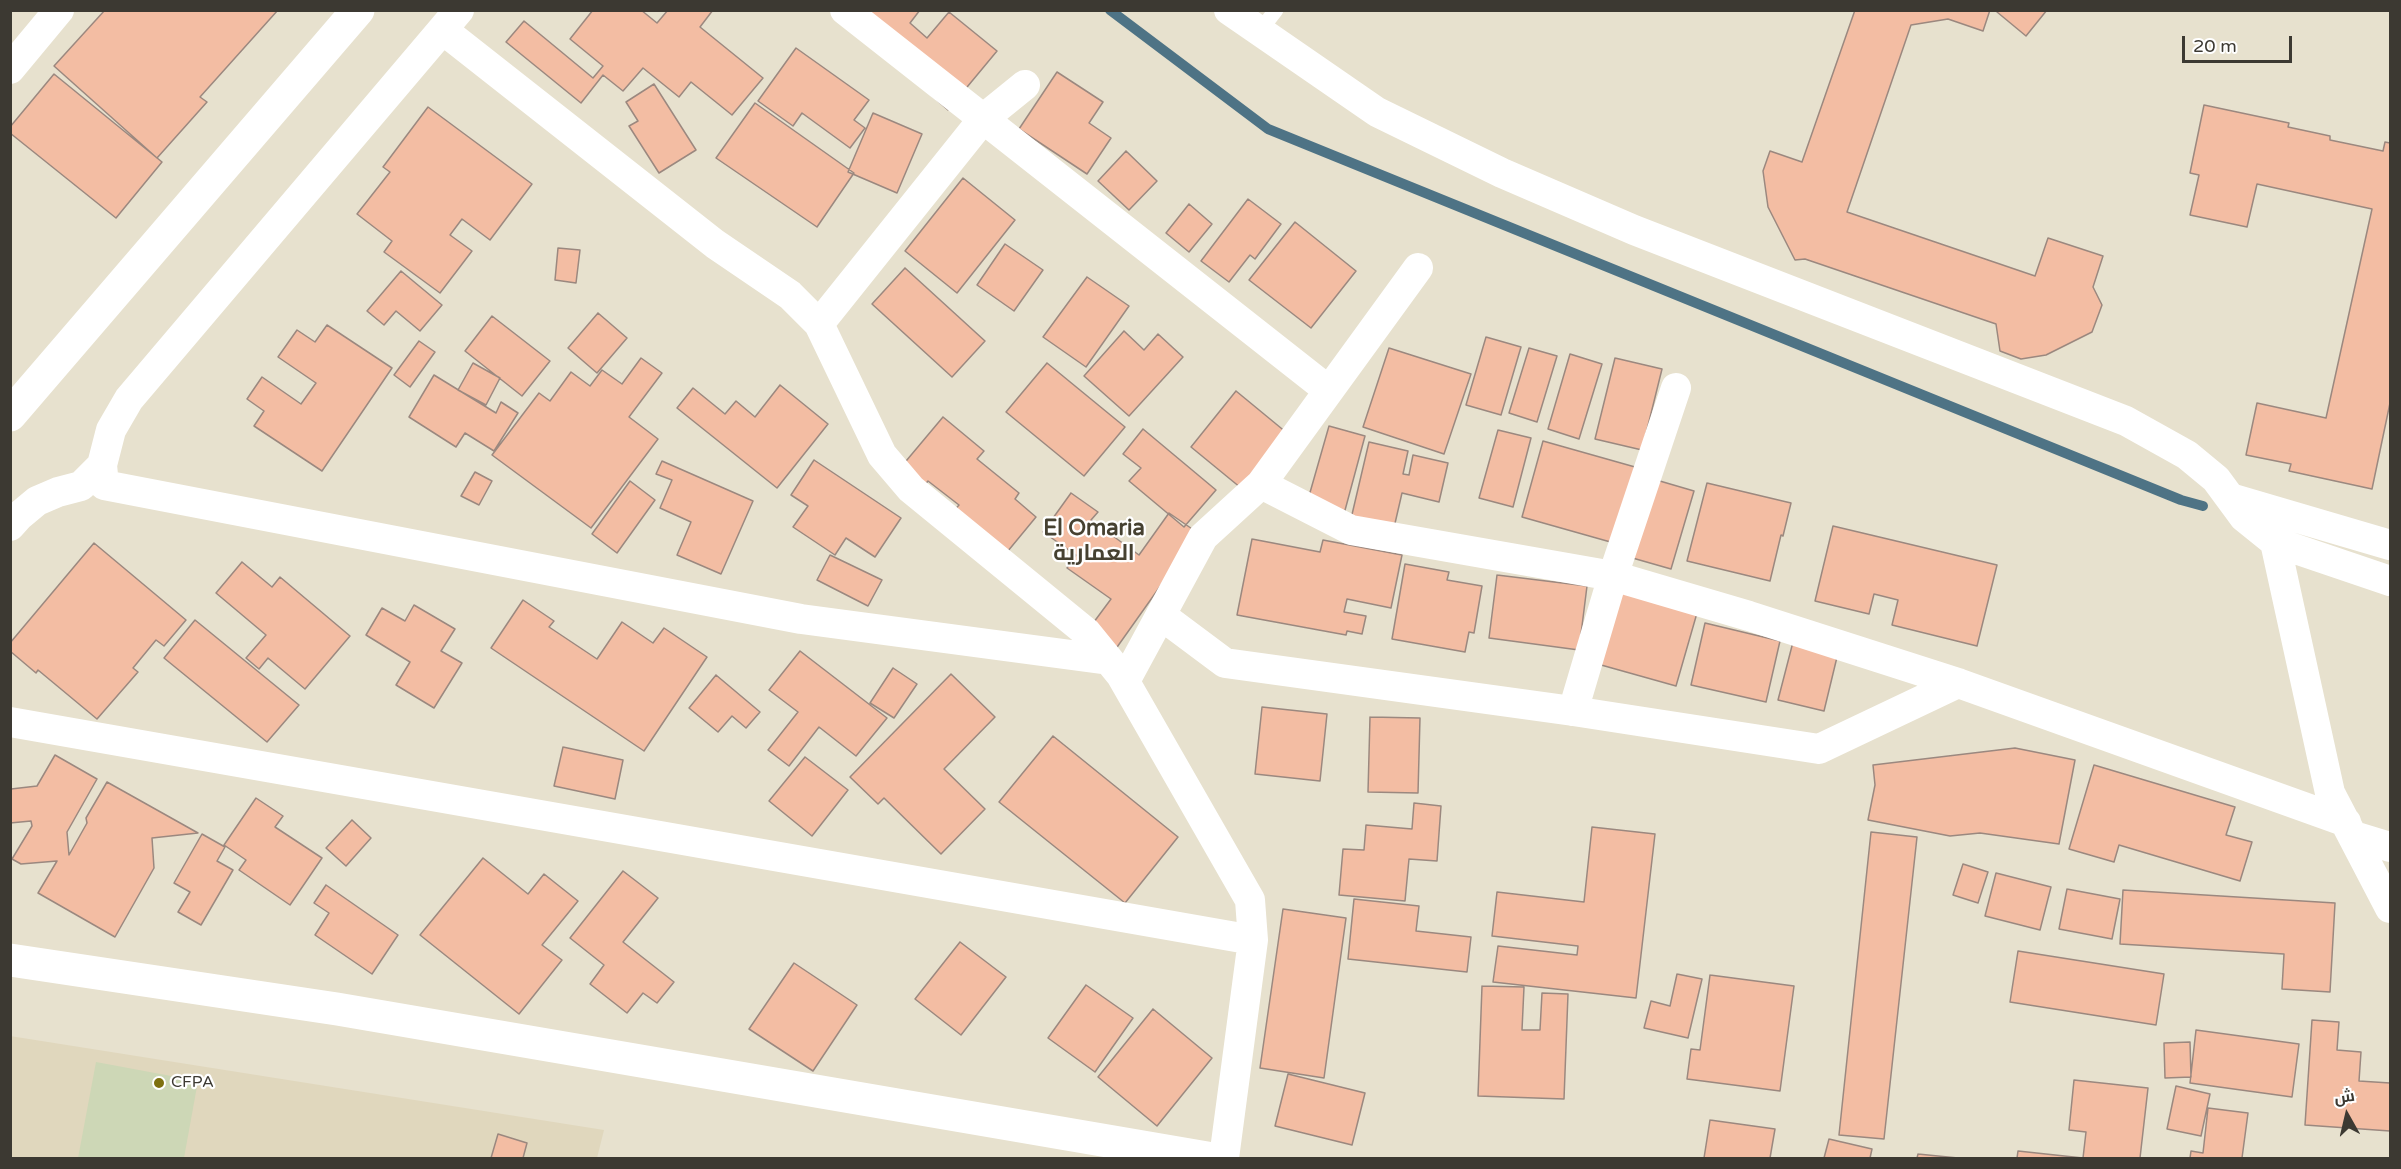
<!DOCTYPE html>
<html>
<head>
<meta charset="utf-8">
<style>
  body { margin:0 }
  #map { position:relative; width:2401px; height:1169px; overflow:hidden; background:#e7e1ce; font-family:"Varela Round",Cairo,sans-serif }
  canvas { display:block }
  .frame { position:absolute; inset:0; border:12px solid #3c3932; pointer-events:none }
  .north { position:absolute; left:2317px; top:1085px; width:60px; height:60px; -webkit-text-stroke:4px #fff; paint-order:stroke; rotate:352deg; font-size:16px; font-weight:700; line-height:24px; text-align:center; color:#3c3932 }
  .north::after { content:''; display:block; margin:auto; width:21px; height:27px; background:#3c3932; clip-path:polygon(50% 0,100% 100%,50% 72%,0 100%) }
  .scale { position:absolute; left:2182px; top:36px; width:110px; height:27px; box-sizing:border-box; border:3px solid #3c3932; border-top:0; padding-left:8px; font-size:18px; line-height:21px; white-space:nowrap; color:#3c3932; -webkit-text-stroke:4px #fff; paint-order:stroke }
</style>
</head>
<body>
<div id="map">
<canvas width="2401" height="1169"></canvas>
<div class="frame"></div>
<div class="north">ش</div>
<div class="scale">20 m</div>
</div>
<script>
const g = document.querySelector('canvas').getContext('2d');
g.lineJoin = 'round';
function fill(path, color) { g.fillStyle = color; g.fill(path, 'evenodd'); }
const toPath = rows => new Path2D(rows.map(r => 'M' + r).join(''));
function stroke(path, color, width, dash) { g.strokeStyle = color; g.lineWidth = width; g.lineCap = dash ? 'butt' : 'round'; g.setLineDash(dash || []); g.stroke(path); }
function write(font, color, halo, rows, align = 'center') {
  g.font = font + ' "Varela Round",Cairo,sans-serif'; g.lineWidth = 4.5; g.setLineDash([]); g.textBaseline = 'middle'; g.strokeStyle = halo; g.fillStyle = color; for (const [text, x, y, turn = 0] of rows) {
    g.save(); g.translate(x, y); g.rotate((+turn || 0) * Math.PI / 180); g.textAlign = isNaN(turn) ? turn : align; if (halo) g.strokeText(text, 0, 0); g.fillText(text, 0, 0); g.restore();
  }
}
fill(toPath([
  [10,1036,604,1130,597,1158,11,1158]
]), '#e0d7bd');
fill(toPath([
  [96,1062,198,1081,184,1158,78,1158]
]), '#cdd7b6');
stroke(toPath([
  [1110,10,1268,129,2181,500,2203,506]
]), '#4e7385', 10);
const building = toPath([
  [105,10,278,10,200,97,207,102,157,158,54,66,105,10],
  [593,10,641,10,657,23,668,10,713,10,700,27,763,78,732,115,691,82,679,97,643,68,623,91,603,75,581,103,506,42,524,21,593,78,603,66,570,39,593,10],
  [835,10,920,10,910,23,927,38,949,12,997,51,948,110,835,10],
  [1855,10,1990,10,1983,31,1948,19,1911,25,1847,212,2035,276,2048,238,2103,256,2093,287,2102,305,2092,332,2046,355,2021,359,2000,351,1996,324,1805,259,1795,260,1768,207,1763,171,1770,151,1802,162,1855,10],
  [1998,10,2047,10,2026,36,1997,12,1998,10],
  [796,48,869,100,854,120,865,128,850,148,802,113,793,126,758,101,796,48],
  [1057,72,1103,102,1089,123,1111,138,1087,174,1019,129,1057,72],
  [54,74,162,162,116,218,10,133,10,127,54,74],
  [654,84,696,150,659,173,629,126,638,121,626,102,654,84],
  [755,103,854,173,817,227,716,158,755,103],
  [2204,105,2289,123,2288,127,2330,136,2330,140,2383,151,2385,142,2390,143,2390,403,2372,489,2289,471,2291,464,2246,455,2257,403,2326,418,2372,209,2257,184,2247,227,2190,215,2199,175,2190,173,2204,105],
  [428,107,532,184,490,240,462,219,450,235,472,251,440,293,384,252,392,241,357,214,390,172,383,167,428,107],
  [873,113,922,134,897,193,848,172,873,113],
  [1126,151,1157,181,1129,210,1098,181,1126,151],
  [963,178,1015,220,957,293,905,251,963,178],
  [1248,199,1281,224,1255,259,1250,255,1229,282,1201,261,1248,199],
  [1189,204,1212,224,1189,252,1166,233,1189,204],
  [1295,222,1356,271,1311,328,1249,280,1295,222],
  [1005,244,1043,270,1014,311,977,285,1005,244],
  [558,248,580,250,576,283,555,280,558,248],
  [905,268,985,341,952,377,872,304,905,268],
  [401,271,442,305,420,331,396,311,384,325,367,311,401,271],
  [1087,277,1129,306,1086,367,1043,337,1087,277],
  [598,313,627,338,597,373,568,348,598,313],
  [492,316,550,361,522,396,465,351,492,316],
  [327,325,392,368,322,471,254,426,264,411,247,399,262,377,301,404,316,383,278,357,297,330,315,342,327,325],
  [1124,331,1144,350,1158,334,1183,357,1129,416,1084,376,1124,331],
  [1486,337,1521,347,1501,415,1466,405,1486,337],
  [419,341,435,352,410,387,394,375,419,341],
  [1389,348,1471,374,1444,454,1363,427,1389,348],
  [1529,348,1557,356,1537,422,1509,413,1529,348],
  [1570,354,1602,364,1579,439,1548,429,1570,354],
  [641,358,662,373,629,417,658,439,591,528,492,455,539,393,550,401,571,372,590,386,602,370,622,384,641,358],
  [1615,358,1662,369,1642,450,1595,439,1615,358],
  [473,363,500,378,486,405,458,390,473,363],
  [1047,363,1125,427,1084,476,1006,412,1047,363],
  [434,375,496,413,501,402,518,413,494,451,465,433,456,447,409,417,434,375],
  [780,385,828,424,777,488,677,408,693,388,725,414,736,401,755,417,780,385],
  [1236,391,1287,433,1241,488,1191,447,1236,391],
  [943,417,984,451,977,459,1019,493,1015,499,1036,517,1003,557,951,514,959,505,928,481,919,492,896,473,943,417],
  [1329,426,1365,436,1344,514,1307,503,1329,426],
  [1143,429,1216,490,1184,527,1129,481,1141,468,1123,454,1143,429],
  [1498,430,1531,438,1513,507,1479,498,1498,430],
  [1543,441,1635,467,1614,543,1522,517,1543,441],
  [1369,442,1408,451,1403,474,1409,475,1413,455,1448,463,1439,502,1402,493,1393,532,1350,523,1369,442],
  [814,460,901,518,875,557,846,538,835,555,793,527,808,506,791,495,814,460],
  [662,461,753,501,721,574,677,555,691,522,660,508,672,480,656,474,662,461],
  [475,472,492,481,479,505,461,496,475,472],
  [1653,479,1694,491,1671,569,1629,557,1653,479],
  [630,481,655,500,617,553,592,534,630,481],
  [1707,483,1791,503,1783,536,1781,535,1770,581,1687,561,1707,483],
  [1071,493,1098,512,1091,520,1139,555,1169,513,1198,533,1115,650,1088,630,1111,599,1067,568,1076,555,1043,532,1071,493],
  [1833,526,1997,565,1977,646,1892,625,1898,600,1874,594,1869,614,1815,601,1833,526],
  [1252,539,1320,552,1323,540,1402,555,1391,608,1347,599,1344,612,1366,616,1362,634,1347,631,1346,635,1237,615,1252,539],
  [94,543,186,620,164,646,156,640,133,668,138,672,97,719,38,670,36,673,10,651,10,643,94,543],
  [830,555,882,580,868,606,817,580,830,555],
  [242,562,272,587,280,577,350,636,305,689,268,658,259,669,246,658,266,635,216,593,242,562],
  [1405,564,1449,572,1447,580,1482,586,1474,633,1469,632,1465,652,1392,639,1405,564],
  [1497,575,1587,586,1579,650,1489,638,1497,575],
  [1614,590,1697,613,1676,686,1594,663,1614,590],
  [523,600,554,621,549,627,597,659,622,622,653,643,664,628,707,657,644,751,491,648,523,600],
  [414,605,455,629,441,651,462,663,434,708,396,685,410,662,366,635,382,608,405,621,414,605],
  [195,620,299,705,267,742,164,658,195,620],
  [1705,623,1780,641,1766,702,1691,685,1705,623],
  [1793,642,1838,653,1824,711,1778,700,1793,642],
  [800,651,887,718,856,756,819,727,789,766,768,750,798,712,769,690,800,651],
  [893,668,917,684,894,718,870,703,893,668],
  [951,674,995,717,944,769,985,809,941,854,884,798,878,804,850,777,951,674],
  [716,675,760,712,746,728,732,716,718,732,689,708,716,675],
  [1262,707,1327,714,1320,781,1255,774,1262,707],
  [1370,717,1420,718,1418,793,1368,792,1370,717],
  [1053,736,1178,837,1125,903,999,802,1053,736],
  [563,747,623,760,615,799,554,786,563,747],
  [2015,748,2075,760,2059,844,1980,833,1950,836,1868,820,1875,785,1873,765,2015,748],
  [55,755,97,779,67,832,69,855,87,823,86,818,107,782,198,833,152,838,154,868,115,937,38,893,57,861,21,864,12,859,32,826,31,821,10,823,10,786,11,789,37,786,55,755],
  [805,757,848,790,812,836,769,801,805,757],
  [2094,765,2235,807,2226,835,2252,842,2240,881,2119,845,2114,862,2069,849,2094,765],
  [256,798,283,816,275,827,322,858,290,905,239,870,246,860,224,845,256,798],
  [1414,803,1441,806,1437,861,1409,859,1405,901,1339,895,1343,849,1364,850,1366,825,1412,829,1414,803],
  [352,820,371,838,346,866,326,848,352,820],
  [1592,827,1655,834,1636,998,1493,982,1498,946,1577,955,1578,946,1492,936,1497,892,1584,902,1592,827],
  [1871,832,1917,837,1884,1139,1839,1135,1871,832],
  [202,834,225,847,217,861,233,870,201,925,178,912,190,892,174,883,202,834],
  [483,858,528,894,544,874,578,901,542,945,562,960,519,1014,420,935,483,858],
  [1963,864,1988,872,1978,903,1953,895,1963,864],
  [623,871,658,898,623,942,674,982,657,1003,643,993,627,1013,590,984,604,965,570,938,623,871],
  [1996,873,2051,887,2040,930,1985,916,1996,873],
  [326,885,398,935,372,974,315,935,329,913,314,903,326,885],
  [2067,889,2120,899,2112,939,2059,929,2067,889],
  [2123,890,2335,903,2330,992,2282,989,2284,954,2120,944,2123,890],
  [1354,899,1419,906,1416,931,1471,937,1467,972,1348,959,1354,899],
  [1283,909,1346,918,1324,1078,1260,1068,1283,909],
  [960,942,1006,977,961,1035,915,999,960,942],
  [2018,951,2164,974,2156,1025,2010,1002,2018,951],
  [794,963,857,1005,813,1071,749,1029,794,963],
  [1677,974,1702,979,1688,1038,1644,1028,1651,1001,1670,1006,1677,974],
  [1710,975,1794,986,1780,1091,1687,1079,1691,1049,1700,1050,1710,975],
  [1086,985,1133,1018,1095,1072,1048,1038,1086,985],
  [1482,986,1524,987,1522,1030,1540,1030,1542,993,1568,994,1564,1099,1478,1096,1482,986],
  [1153,1009,1212,1058,1157,1126,1098,1077,1153,1009],
  [2312,1020,2339,1022,2337,1050,2361,1052,2359,1081,2390,1083,2390,1131,2305,1125,2312,1020],
  [2196,1030,2299,1044,2292,1097,2190,1083,2196,1030],
  [2190,1042,2191,1077,2165,1078,2164,1043,2190,1042],
  [1288,1074,1365,1093,1352,1145,1275,1126,1288,1074],
  [2074,1080,2148,1088,2140,1158,2017,1158,2018,1151,2083,1158,2086,1132,2069,1130,2074,1080],
  [2176,1086,2210,1094,2201,1136,2167,1129,2176,1086],
  [2208,1108,2248,1113,2242,1158,2190,1158,2191,1151,2203,1153,2208,1108],
  [1710,1120,1775,1129,1770,1158,1704,1158,1710,1120],
  [498,1134,527,1143,523,1158,491,1158,498,1134],
  [1829,1139,1872,1149,1870,1158,1824,1158,1829,1139],
  [1918,1154,1958,1158,1917,1158,1918,1154]
]);
fill(building, '#f3bda3');
stroke(building, '#9b887f', 1.5);
stroke(toPath([
  [1259,32,1276,10]
]), '#fff', 15);
stroke(toPath([
  [845,10,1328,390],
  [1229,10,1377,112,1502,173,1634,230,2126,421,2187,455,2216,479,2244,517,2275,542,2330,793,2390,908],
  [443,30,715,244,790,295,819,324,882,455,911,489,1086,632,1121,675,1250,900,1253,940,1224,1158],
  [10,69,59,10],
  [819,324,983,119,1025,85],
  [102,465,111,430,129,399,459,10],
  [1261,484,1351,530,1613,576,1749,616,1958,683,2346,822],
  [2230,498,2390,545],
  [10,526,19,516,37,501,58,492,81,486,102,465,104,485,801,619,1109,660],
  [2275,542,2390,581],
  [1162,616,1225,663,1573,711,1819,749,1958,683],
  [1125,681,1203,537,1261,484,1418,268],
  [1573,711,1613,576,1676,388],
  [10,722,1253,940],
  [2354,836,2390,847]
]), '#fff', 30);
stroke(toPath([
  [10,415,358,10],
  [10,960,337,1009,1207,1158]
]), '#fff', 33);
for (const [x, y, r, color] of [
  [159,1083,6,"#7e700f"]
]) { const dot = new Path2D(); dot.arc(x, y, r, 0, 2 * Math.PI); g.fillStyle = color; g.fill(dot); stroke(dot, '#fff', 2); }
write('16px', '#3c3932', '#fff', [
  ["CFPA",171,1083]
], 'left');
write('bold 22px', '#464131', '#fff', [
  ["El Omaria",1094,529],
  ["العمارية",1094,554]
]);
</script>
</body>
</html>
